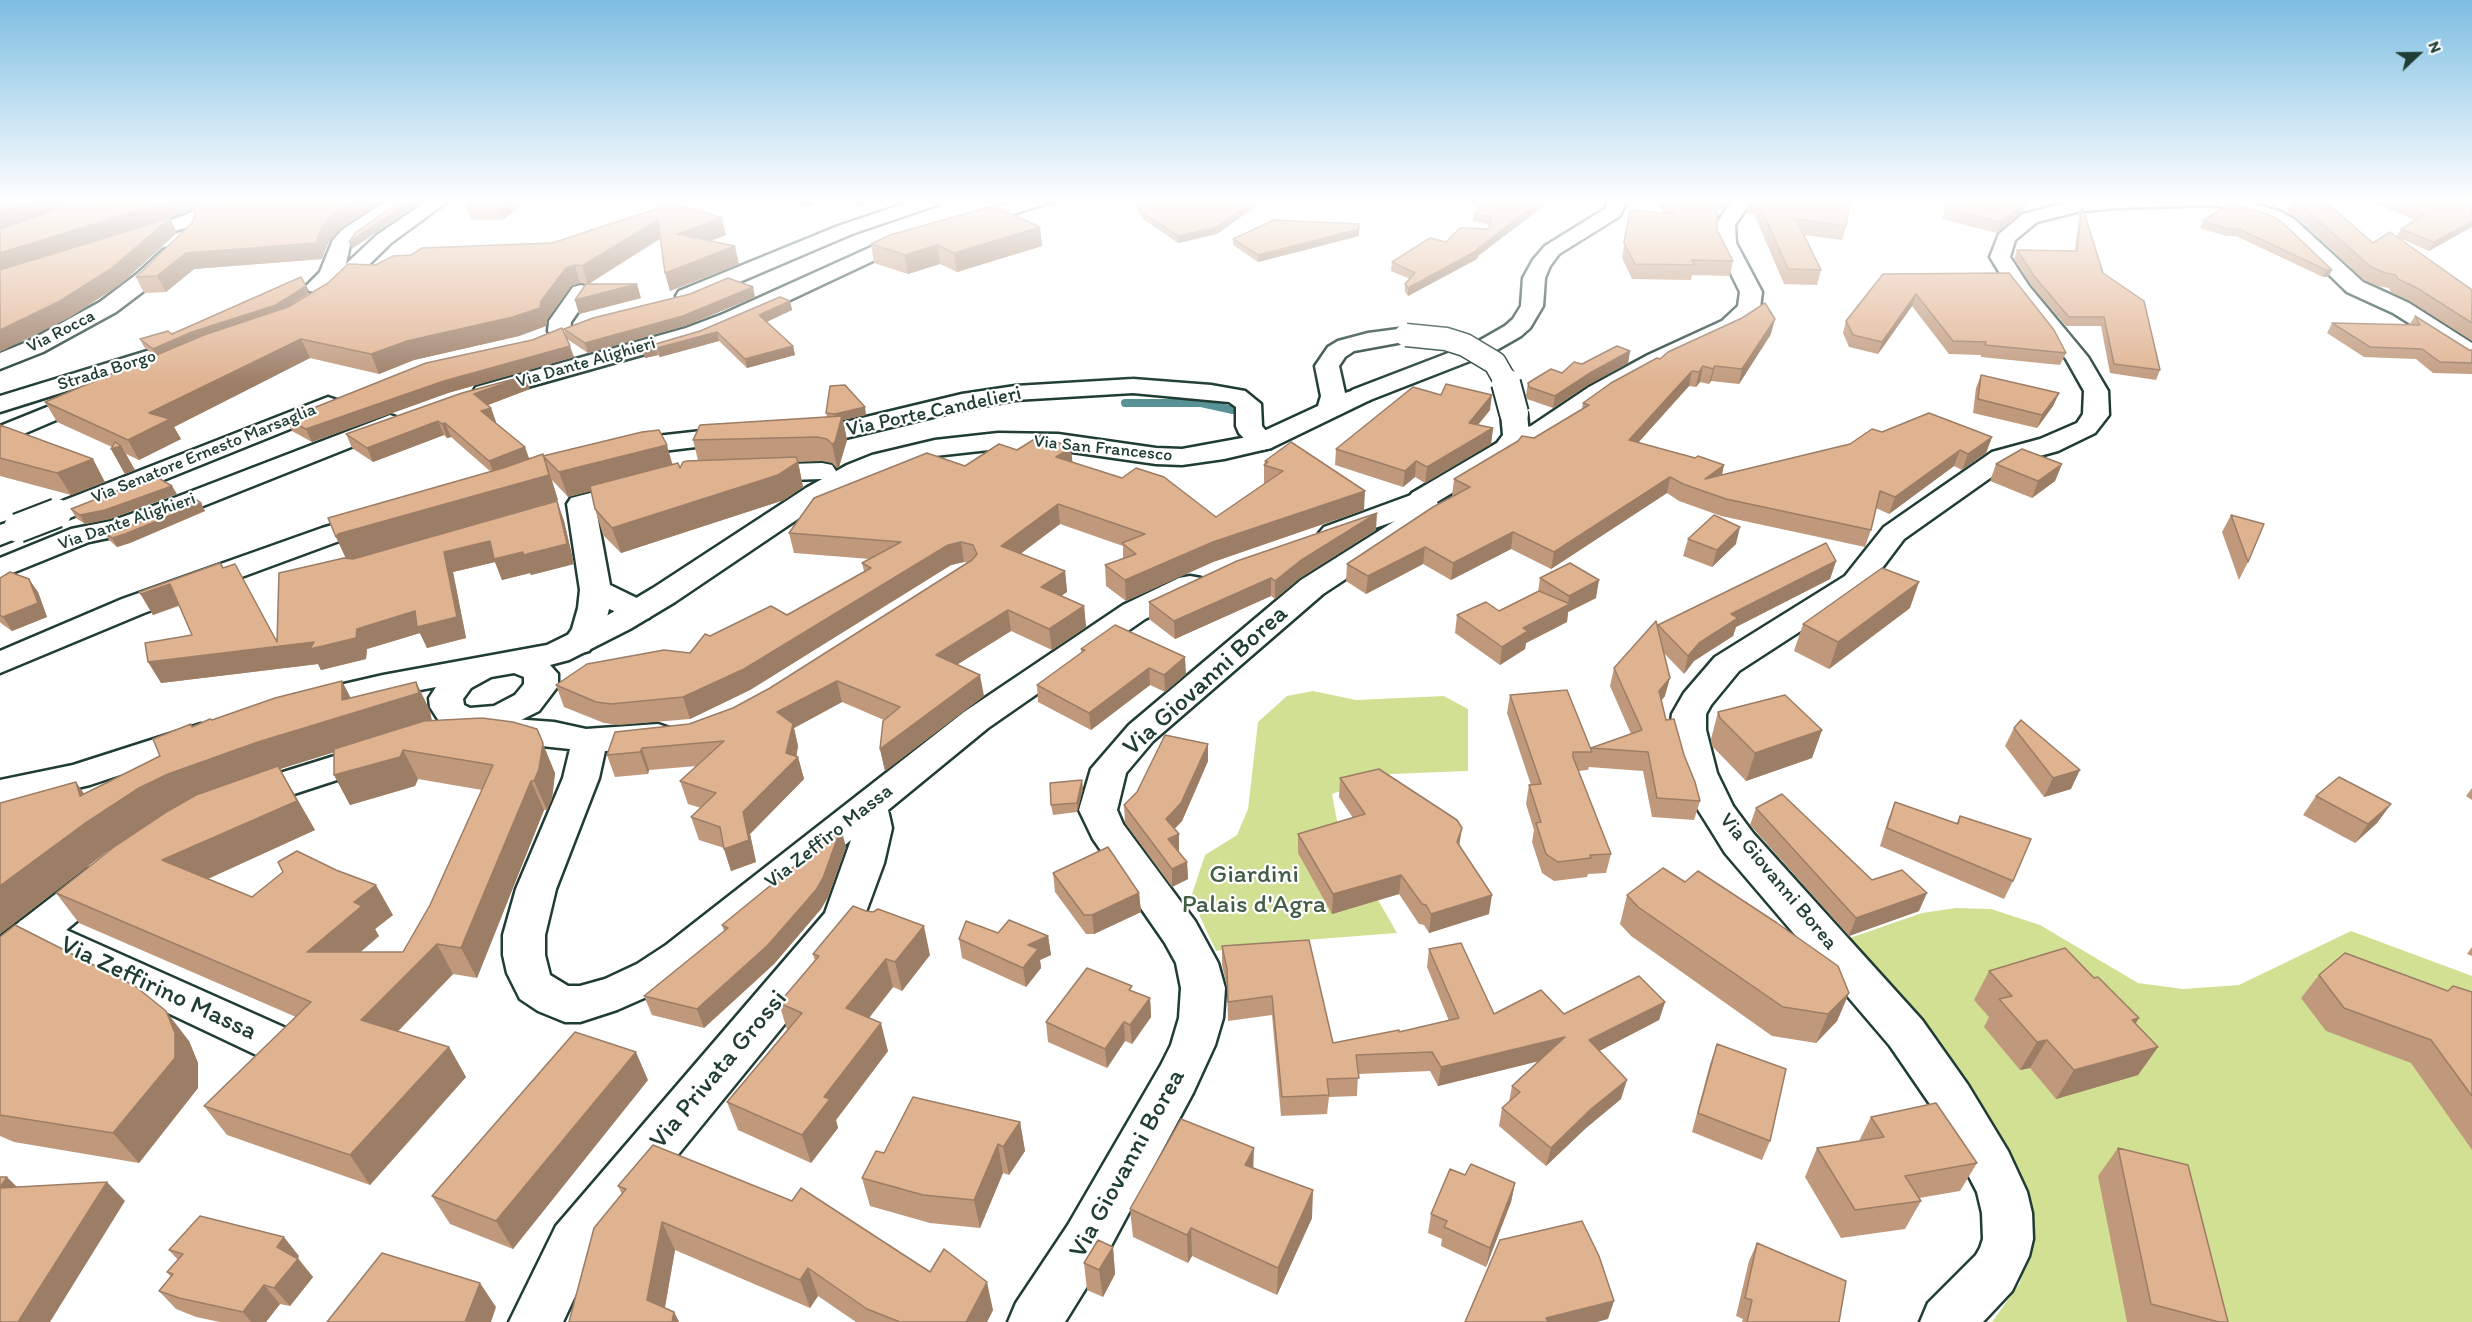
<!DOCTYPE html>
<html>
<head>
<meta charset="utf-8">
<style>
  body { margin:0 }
  #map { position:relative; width:2472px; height:1322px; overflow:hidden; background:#fff; font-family:Itim,sans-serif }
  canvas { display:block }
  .north { position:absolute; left:2388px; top:24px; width:60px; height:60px; -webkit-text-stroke:4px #fff; paint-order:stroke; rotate:68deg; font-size:16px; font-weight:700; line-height:24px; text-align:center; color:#1f3d34 }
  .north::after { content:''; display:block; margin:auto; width:21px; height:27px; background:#1f3d34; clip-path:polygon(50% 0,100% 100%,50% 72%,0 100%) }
</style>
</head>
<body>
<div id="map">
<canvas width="2472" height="1322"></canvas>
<div class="north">N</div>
</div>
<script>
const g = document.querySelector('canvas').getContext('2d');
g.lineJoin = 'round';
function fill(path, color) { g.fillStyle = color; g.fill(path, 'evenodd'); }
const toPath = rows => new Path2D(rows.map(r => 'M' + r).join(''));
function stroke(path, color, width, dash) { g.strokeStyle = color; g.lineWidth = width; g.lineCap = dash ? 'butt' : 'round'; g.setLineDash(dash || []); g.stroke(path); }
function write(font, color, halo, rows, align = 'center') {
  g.font = font + ' Itim,sans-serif'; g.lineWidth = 4.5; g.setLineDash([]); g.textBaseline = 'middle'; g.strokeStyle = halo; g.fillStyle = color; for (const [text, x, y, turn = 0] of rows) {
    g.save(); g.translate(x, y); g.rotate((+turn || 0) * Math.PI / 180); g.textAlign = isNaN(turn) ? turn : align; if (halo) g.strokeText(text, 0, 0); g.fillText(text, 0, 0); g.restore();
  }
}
fill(toPath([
  [1313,691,1356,700,1444,696,1468,709,1468,771,1391,774,1332,794,1339,831,1332,913,1378,900,1397,933,1279,942,1216,951,1191,897,1205,855,1237,835,1248,809,1258,722,1287,696],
  [1956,908,1991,909,2040,925,2138,983,2183,989,2239,985,2351,931,2472,976,2472,1322,1992,1322,2020,1283,2032,1216,2013,1165,1974,1091,1924,1027,1847,939,1922,913]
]), '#d2e093');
stroke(toPath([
  [1125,403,1201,403,1233,410]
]), '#579396', 8);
const minor = toPath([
  [386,201,408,201,356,238,350,245,346,264,377,235,427,201,448,201,391,243,333,300,325,302,317,300,314,295,316,292,309,291,306,286,320,272,333,240,342,230,386,201],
  [912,201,939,201,937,205,852,234,695,301,687,303,679,301,676,296,679,291,838,226,912,201],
  [1015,201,1043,201,1041,205,969,228,962,230,955,228,952,224,955,220,1015,201],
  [1608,201,1626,201,1620,216,1559,254,1550,266,1545,278,1543,306,1530,328,1521,336,1493,352,1370,400,1361,402,1352,400,1349,395,1352,390,1477,342,1505,326,1513,319,1521,306,1523,278,1533,260,1545,246,1605,209,1608,201],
  [1732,201,1751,201,1735,225,1736,243,1762,292,1760,308,1757,313,1738,331,1664,365,1607,397,1549,438,1514,448,1505,446,1501,440,1505,434,1531,426,1589,387,1648,355,1722,321,1738,306,1740,292,1716,243,1715,225,1732,201],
  [2073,201,2243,201,2279,211,2294,219,2363,282,2409,303,2472,343,2472,360,2464,358,2393,313,2347,292,2280,227,2265,219,2215,205,2115,208,2077,212,2037,222,2015,240,2010,257,2029,286,2088,357,2108,391,2109,415,2095,433,2058,451,2010,464,1904,539,1867,588,1739,671,1711,705,1706,714,1706,730,1717,773,1733,806,1753,833,1922,1020,1968,1085,2008,1151,2027,1192,2032,1213,2033,1239,2029,1256,2012,1291,1983,1322,1920,1322,1928,1303,1976,1255,1980,1248,1983,1239,1982,1213,1977,1192,1936,1113,1890,1046,1725,853,1707,824,1688,794,1681,773,1670,730,1672,714,1684,693,1715,657,1845,576,1884,527,1992,452,2040,439,2077,423,2083,414,2084,391,2066,359,2013,295,1990,257,1999,234,2023,214,2073,201],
  [915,231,922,233,925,237,922,241,892,252,739,324,702,338,485,399,476,397,473,392,476,387,686,328,723,314,878,244,915,231],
  [170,248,177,250,180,254,177,258,153,284,116,312,43,352,0,369,0,353,27,342,100,302,137,274,163,250,170,248],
  [581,285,589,287,592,292,571,322,570,331,567,336,559,338,551,336,548,331,549,321,573,287,581,285],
  [196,336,204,338,208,343,204,348,0,412,0,396,196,336],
  [1133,379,1211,385,1245,391,1261,404,1262,426,1275,442,1271,448,1262,450,1253,448,1239,433,1236,426,1236,407,1229,402,1133,393,1015,400,962,410,837,440,800,439,791,437,787,431,791,425,800,423,837,424,962,394,1015,386,1133,379],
  [94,388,103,390,106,395,103,400,0,444,0,426,94,388],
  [328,397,337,400,341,405,337,410,67,519,57,522,47,519,43,513,47,507,328,397],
  [390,415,399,418,403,423,399,428,168,520,127,534,89,542,0,578,0,558,71,529,111,521,148,508,390,415],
  [737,427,746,429,750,435,746,441,621,456,612,454,608,448,612,442,621,440,737,427],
  [822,463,832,465,836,471,832,477,822,479,755,481,745,479,741,473,745,467,755,465,822,463],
  [637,481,647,483,651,489,647,495,596,509,610,585,649,604,654,611,649,618,638,620,609,609,604,629,589,651,578,654,567,651,562,644,572,629,578,608,580,590,567,504,571,498,637,481],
  [1422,491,1432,493,1436,499,1432,505,1410,516,1334,542,1324,539,1319,533,1324,527,1422,491],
  [377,512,387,515,391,521,387,527,342,540,144,613,0,673,0,651,122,599,322,528,377,512],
  [18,519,28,522,32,528,28,534,0,545,0,525,18,519],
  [1190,576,1201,578,1205,585,1201,592,1145,619,988,728,888,810,892,828,884,863,863,920,837,960,592,1260,563,1322,509,1322,556,1226,825,913,851,840,696,969,667,988,617,1010,580,1022,565,1022,538,1011,520,999,507,973,503,955,503,935,516,889,563,778,570,749,513,743,494,744,482,740,476,732,482,724,513,719,554,722,586,729,658,724,670,728,676,736,670,744,658,748,605,751,599,778,556,889,545,935,545,955,550,975,568,986,580,986,605,979,637,964,666,945,964,712,1123,605,1179,578,1190,576],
  [35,916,297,1033,303,1046,297,1059,281,1065,265,1059,20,943,14,932,20,921,35,916]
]);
const major = toPath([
  [217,201,242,201,240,205,194,225,138,243,131,245,124,243,121,239,124,235,180,217,217,201],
  [1406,328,1414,330,1418,335,1414,340,1354,351,1345,357,1339,366,1345,393,1361,388,1370,390,1373,395,1370,400,1271,448,1224,459,1182,465,1156,464,1058,450,998,449,935,456,891,467,867,477,826,500,675,602,630,629,569,660,550,665,558,674,558,686,539,711,515,723,483,730,466,730,439,721,430,707,429,698,436,687,383,697,305,715,293,712,288,704,293,696,305,693,383,675,547,645,608,615,653,588,806,488,847,465,872,455,935,440,998,433,1058,434,1156,448,1182,449,1253,436,1318,406,1321,396,1315,366,1328,347,1338,341,1368,333,1406,328],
  [514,673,524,677,524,684,515,695,494,706,470,708,464,705,463,699,471,688,491,677,514,673],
  [1514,405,1523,408,1527,413,1529,435,1515,455,1437,502,1440,510,1429,524,1323,594,1153,741,1126,773,1117,810,1123,824,1195,921,1218,963,1225,988,1223,1018,1215,1045,1193,1093,1104,1259,1065,1322,1008,1322,1016,1303,1068,1225,1161,1065,1171,1045,1179,1018,1181,988,1176,963,1165,943,1093,839,1079,810,1091,769,1129,725,1301,580,1409,512,1411,509,1408,499,1412,493,1497,443,1503,435,1501,413,1505,408,1514,405],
  [201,724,213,728,219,736,213,744,90,785,0,806,0,780,73,765,201,724],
  [376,743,389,747,394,755,389,763,245,810,232,806,226,797,232,788,376,743],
  [102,864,116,869,122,879,116,889,15,972,0,977,0,937,88,869,102,864]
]);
stroke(minor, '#1f3d34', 5);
stroke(major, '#1f3d34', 5);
fill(minor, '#fff');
fill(major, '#fff');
const minorBridge = toPath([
  [18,528,57,513]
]);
const majorBridgeFar1 = toPath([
  [1406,335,1446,339,1465,345,1495,363,1507,384]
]);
const majorBridge = toPath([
  [1506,383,1514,413]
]);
stroke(minorBridge, '#1f3d34', 32, []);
stroke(majorBridgeFar1, '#1f3d34', 25, []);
stroke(majorBridge, '#1f3d34', 32, []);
stroke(minorBridge, '#fff', 28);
stroke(majorBridgeFar1, '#fff', 22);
stroke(majorBridge, '#fff', 28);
fill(toPath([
  [214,201,382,201,340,229,328,243,322,259,194,269,166,292,144,293,136,277,192,223],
  [474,201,525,201,503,220,471,220,466,207],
  [779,201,821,201,807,207],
  [843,201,881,201,858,206],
  [981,201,1008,201,994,205],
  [1132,201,1263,201,1217,234,1178,243,1143,219],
  [1459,201,1550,201,1478,256,1477,259,1408,296,1405,292,1405,284,1410,279,1391,271,1392,262,1446,242,1489,229,1490,225,1473,221,1474,213,1480,207],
  [1657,201,1730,201,1723,210,1717,209,1717,230,1733,261,1730,276,1692,275,1691,280,1632,279,1622,258,1630,210,1664,213],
  [1748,201,1850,201,1846,226,1842,240,1804,235,1821,270,1817,285,1784,284,1754,214,1746,213],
  [2293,201,2373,243,2396,237,2401,229,2415,220,2368,201,2472,201,2429,251,2397,237,2472,290,2472,341,2410,301,2391,292,2389,288,2378,286,2364,280,2296,217,2287,213],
  [2229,204,2332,270,2328,277,2323,277,2236,236,2226,236,2200,228,2203,221],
  [2082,206,2103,273,2160,370,2156,380,2110,373,2101,326,2066,326,2031,285,2014,259,2017,250,2075,251,2079,214],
  [1945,208,2022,212,1997,233,1942,219],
  [1040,227,1042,246,957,272,940,264,908,274,874,263,871,244],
  [726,235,710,241,739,264,670,291,665,273,660,239,589,284,641,298,579,314,575,300,586,284,580,283,571,286,547,320,546,326,519,336,414,360,379,374,310,358,174,427,181,439,139,460,126,454,135,470,125,474,111,449,112,447,57,422,45,402,155,356,144,347,140,339,172,334,309,293,284,309,376,265,411,255,552,243],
  [1359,236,1258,262,1233,245,1233,239],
  [1883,274,2066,353,2060,365,1981,357,1981,355,1949,354,1912,306,1878,354,1849,347,1843,333,1846,321],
  [755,297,685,326,588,353,567,339,564,329],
  [790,301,792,310,767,322,793,346,795,355,747,368,719,341,660,357,658,355,645,358,642,348,700,331],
  [2415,316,2469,350,2472,350,2472,374,2433,373,2416,359,2364,357,2327,333,2332,323,2409,325],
  [1771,334,1739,384,1711,381,1709,384,1700,382,1696,387,1689,386,1638,443,1724,465,1722,475,1850,444,1882,432,1992,437,1986,453,1962,470,1954,466,1889,514,1876,508,1871,530,1865,547,1721,516,1679,501,1667,493,1551,569,1511,549,1451,580,1423,564,1366,594,1346,581,1347,564,1453,497,1452,496,1454,479,1534,438,1582,409,1583,403,1660,359],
  [1630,351,1628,363,1588,385,1553,408,1527,399,1526,395,1528,383,1562,373,1582,364],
  [574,357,448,393,312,442,292,431,286,419],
  [1981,375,2059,393,2053,406,2037,428,1973,413,1976,388],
  [530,389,488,405,491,408,496,422,495,422,530,459,543,456,673,464,680,468,698,460,693,440,827,417,826,413,866,415,843,420,847,440,839,467,837,468,832,463,822,461,798,462,803,487,784,500,621,553,603,535,595,509,591,491,568,497,552,480,558,500,385,550,557,501,564,521,574,564,531,575,530,573,502,580,495,562,453,572,466,638,427,648,420,633,367,649,366,659,321,670,318,664,161,683,192,635,179,606,153,615,139,592,220,563,277,642,346,558,336,537,491,472,451,437,447,438,444,435,373,462,352,448,346,434],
  [1490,410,1478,425,1493,428,1491,444,1425,483,1415,477,1403,487,1335,465,1336,449],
  [0,425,105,482,71,495,0,476],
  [1017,450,1073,462,1216,517,1264,484,1264,465,1265,461,1364,510,1213,562,1126,601,1106,586,1105,565,1123,559,1123,546,1060,524,1020,554,1065,571,1067,592,1061,596,1084,606,1086,627,1052,650,1011,631,958,664,984,696,885,771,880,749,884,720,842,702,794,728,798,746,796,756,798,757,804,779,750,834,756,862,731,871,724,848,699,840,691,817,701,808,688,804,680,781,697,766,649,770,648,774,615,777,607,755,733,708,770,688,968,563,964,562,951,565,750,690,690,719,619,725,604,723,564,707,556,685,690,653,710,636,787,615,864,571,862,563,870,559,794,553,789,533,965,466],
  [1996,464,2062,464,2055,481,2032,498,1990,481],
  [177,494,110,519,85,524,76,518,71,509],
  [201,503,205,511,130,543,117,547,109,540,104,532,123,528],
  [2231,515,2248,562,2239,580,2222,532],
  [1376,530,1300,578,1275,599,1271,596,1175,639,1149,619,1149,602],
  [1688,539,1736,544,1712,567,1683,556],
  [1836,561,1830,579,1736,627,1733,636,1694,661,1684,674,1664,653,1665,696,1661,701,1666,720,1684,755,1700,801,1694,820,1652,817,1643,771,1589,767,1588,770,1578,771,1611,854,1606,873,1588,874,1587,877,1554,881,1542,873,1532,842,1534,830,1526,804,1529,785,1531,785,1507,713,1510,695,1590,748,1631,734,1610,686,1614,668,1658,627,1658,625],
  [0,578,38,592,47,617,12,631,2,624,0,622],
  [1540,578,1596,598,1568,612,1567,622,1526,643,1525,649,1500,665,1455,633,1457,615,1499,611,1538,592],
  [1910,608,1829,669,1794,651,1803,624],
  [1081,649,1186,674,1165,692,1150,685,1091,730,1038,702,1037,685,1081,653],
  [416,682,430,711,432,721,555,773,552,799,547,810,544,810,477,978,453,974,398,1031,449,1047,466,1077,370,1185,227,1135,204,1106,296,1017,79,923,56,893,159,817,105,853,0,934,0,803,85,794,160,756,192,726,212,720,351,698],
  [334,752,334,775,350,805,415,786,418,779,482,790,430,905,403,952,360,952,379,936,375,929,393,915,252,897,208,879,315,830,280,769],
  [1718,712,1822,730,1812,758,1746,781,1712,746,1711,739],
  [2014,728,2071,789,2044,797,2005,746],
  [1208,744,1208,761,1182,821,1174,829,1179,852,1187,862,1188,879,1172,887,1125,823,1124,805,1137,792],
  [1340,778,1459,846,1489,914,1429,933,1424,925,1419,924,1399,894,1332,914,1298,853,1298,834,1353,818,1339,797],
  [2472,788,2472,800,2466,796],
  [1083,789,1077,812,1053,815,1051,805],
  [2316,796,2391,804,2377,823,2355,843,2303,815],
  [1895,802,1956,824,1960,816,2013,881,2004,899,1880,846,1888,820],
  [1756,808,1872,880,1919,911,1849,936,1750,825],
  [846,847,828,897,821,909,774,964,704,1028,652,1015,644,996,724,931,722,925],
  [1053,873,1139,893,1141,912,1094,934,1086,934,1055,892],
  [1627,895,1849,993,1837,1021,1816,1043,1772,1036,1631,936,1620,924],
  [998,933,1048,936,1051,955,1040,960,1041,968,1026,987,962,958,959,939],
  [0,937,189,1041,198,1063,198,1088,139,1163,14,1142,0,1136],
  [1222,946,1333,1043,1399,1032,1449,1021,1427,967,1429,949,1494,1014,1564,1014,1665,1002,1659,1020,1599,1051,1621,1099,1586,1128,1546,1166,1499,1126,1502,1108,1509,1102,1512,1086,1538,1061,1438,1086,1430,1071,1358,1074,1357,1096,1329,1097,1327,1114,1281,1116,1272,1015,1228,1021,1227,987,1222,965],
  [2472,947,2472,956,2467,954],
  [813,954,930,955,902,991,893,987,869,1018,888,1051,836,1120,838,1128,811,1163,738,1130,727,1102,787,1030,779,1003,815,961],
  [1989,971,2136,1024,2158,1047,2138,1075,2056,1099,2030,1068,2020,1070,1984,1027,1989,1017,1974,1000],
  [2319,975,2448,991,2472,992,2472,1150,2411,1063,2326,1031,2301,998],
  [1133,991,1150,998,1151,1017,1132,1044,1125,1041,1107,1068,1048,1042,1046,1022],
  [1717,1044,1770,1141,1762,1160,1692,1132,1710,1064],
  [648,1080,513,1249,450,1224,432,1196],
  [1871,1117,1977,1163,1960,1191,1919,1198,1921,1201,1905,1229,1841,1238,1805,1177,1817,1148,1859,1141],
  [1020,1122,1025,1151,1009,1175,1003,1173,980,1228,930,1223,870,1206,862,1178,884,1153],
  [2118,1148,2228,1322,2127,1322,2098,1176],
  [1253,1168,1312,1218,1277,1295,1192,1256,1188,1263,1133,1237,1130,1209],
  [1465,1175,1515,1183,1511,1202,1486,1267,1441,1246,1442,1239,1428,1233,1431,1214],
  [618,1186,930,1272,993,1310,987,1322,856,1322,818,1296,810,1308,675,1250,665,1308,674,1312,679,1322,569,1322,622,1194],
  [1757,1243,1839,1322,1742,1322,1743,1319,1736,1316,1749,1261],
  [1113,1247,1115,1274,1103,1297,1087,1290,1084,1263],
  [169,1250,299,1256,298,1258,313,1277,290,1306,280,1304,266,1322,220,1322,196,1317,176,1309,159,1291,171,1277,167,1272,178,1260]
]), '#c0997c');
fill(toPath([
  [33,201,85,201,0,230,0,212],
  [169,201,212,201,170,218,177,233,121,284,69,318,0,352,0,253],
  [354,201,382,201,340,229,328,243,322,259,194,269,166,292,157,276,186,253,322,227,334,213],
  [411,201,422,201,352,249,349,242],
  [507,201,525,201,503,220,499,207],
  [805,201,821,201,807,207],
  [857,201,881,201,858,206],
  [898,201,909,201,898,203],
  [994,201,1008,201,994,205],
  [1042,201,1079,201,1042,207],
  [1254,201,1263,201,1217,234,1178,243,1178,236],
  [1540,201,1550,201,1478,256,1477,259,1408,296,1408,288,1476,250],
  [1725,201,1730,201,1723,210],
  [2026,201,2030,201,2022,212,1997,233,2001,222],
  [722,218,726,235,682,252,677,234],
  [658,220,662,237,588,284,582,266],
  [2472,221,2472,227,2429,251,2434,242],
  [1040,227,1042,246,957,272,954,253],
  [1359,229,1359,236,1258,262,1258,255],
  [937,245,940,264,908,274,905,255],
  [735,246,739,264,670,291,665,273],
  [575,265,580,283,571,286,547,320,546,326,519,336,414,360,379,374,371,354,407,341,541,301,566,268],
  [2326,270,2332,270,2328,277,2323,277],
  [637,284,641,298,579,314,575,300],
  [306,286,309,293,279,312,157,357,153,349],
  [753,287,755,297,685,326,588,353,585,343],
  [1916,294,1912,306,1878,354,1882,342],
  [790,301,792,310,761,324,759,315],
  [1775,319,1771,334,1739,384,1742,369],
  [717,332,719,341,660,357,657,348],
  [301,339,310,358,174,427,181,439,139,460,128,440,149,413],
  [655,345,658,355,645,358,642,348],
  [570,346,574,357,448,393,312,442,306,429,444,381],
  [793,346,795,355,747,368,745,359],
  [1630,351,1628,363,1588,385,1553,408,1555,396,1590,373],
  [1703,366,1700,382,1696,387,1699,372],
  [1715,366,1711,381,1709,384,1713,369],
  [1692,371,1689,386,1626,456,1629,440],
  [525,376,530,389,480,408,474,394],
  [2059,393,2053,406,2037,428,2042,415],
  [1492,395,1490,410,1467,438,1469,423],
  [865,407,866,415,843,420,847,440,839,467,837,468,832,444,837,422,835,414],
  [491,408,496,422,486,425,481,411],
  [438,421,444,435,373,462,367,448],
  [445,423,451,437,447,438,442,424],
  [1493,428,1491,444,1425,483,1427,467],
  [1992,437,1986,453,1962,470,1968,454],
  [667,445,674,470,568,497,559,472],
  [121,446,135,470,125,474,111,449],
  [525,447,530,461,495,476,489,461],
  [1071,448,1073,467,1056,457],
  [1960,450,1954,466,1889,514,1895,497],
  [543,454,558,500,350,560,348,563,336,537,338,534],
  [93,459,105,482,71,495,57,473],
  [1416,461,1415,477,1403,487,1405,471],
  [798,462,803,487,784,500,621,553,612,528],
  [2062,464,2055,481,2032,498,2038,481],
  [1724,465,1720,482,1705,479],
  [1670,477,1667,493,1551,569,1554,552],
  [172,486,177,494,110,519,85,524,80,515],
  [1365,491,1364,510,1213,562,1126,601,1125,580,1213,542],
  [557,501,564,521,574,564,531,575,530,573,502,580,495,562,453,572,466,638,427,648,420,633,367,649,366,659,321,670,318,664,161,683,148,662,357,629,444,552],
  [201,503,205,511,130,543,117,547,112,538],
  [1058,504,1060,524,1003,567,1001,546],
  [1377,513,1376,530,1300,578,1275,599,1275,581,1300,561],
  [1740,527,1736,544,1712,567,1717,550],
  [1513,532,1511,549,1451,580,1453,563],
  [961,542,964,562,951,565,750,690,690,719,683,697,948,545],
  [1425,547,1423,564,1366,594,1368,576],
  [1836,561,1830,579,1736,627,1733,636,1694,661,1684,674,1688,656,1699,643,1731,614],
  [1065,571,1067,592,1044,608,1041,587],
  [1271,578,1271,596,1175,639,1174,621],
  [29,579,38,592,47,617,12,631,3,617],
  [1599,580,1596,598,1568,612,1567,622,1526,643,1525,649,1500,665,1502,647,1523,628,1568,605,1569,596],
  [1919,582,1910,608,1829,669,1838,642],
  [170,584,182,604,153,615,141,594],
  [1084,606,1086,627,1052,650,1049,629],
  [1008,610,1011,631,939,676,936,655],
  [1185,657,1186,674,1165,692,1164,675],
  [1149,668,1150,685,1091,730,1089,713],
  [980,675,984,696,885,771,880,749],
  [1670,678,1665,696,1654,709,1659,691],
  [342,681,357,710,416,682,430,711,432,722,280,769,315,830,183,890,162,860,159,817,105,853,0,934,0,886,76,782,96,811,139,788,168,774,342,700],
  [837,681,842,702,794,728,798,746,796,759,798,757,804,779,750,834,756,862,731,871,724,849,743,812,777,712],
  [537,729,555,773,552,799,547,810,534,781],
  [1822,730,1812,758,1746,781,1755,753],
  [1208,744,1208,761,1182,821,1167,837,1166,819],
  [642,748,649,770,648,774,640,752],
  [403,750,418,779,415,786,350,805,334,775],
  [2080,770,2071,789,2044,797,2053,778],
  [1082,780,1083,789,1077,812,1077,803],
  [531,781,544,810,477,978,461,948],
  [2391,804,2377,823,2355,843,2368,824],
  [841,828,846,847,828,897,821,909,774,964,704,1028,697,1009],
  [1462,828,1459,847,1457,842],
  [1179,834,1179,852,1168,839],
  [1187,862,1188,879,1172,887,1172,869],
  [1401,875,1399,894,1332,914,1333,894],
  [376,885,393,915,375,929,379,936,326,982,307,952,354,902],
  [1139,893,1141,912,1094,934,1092,915],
  [1927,893,1919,911,1849,936,1856,918],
  [1492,895,1489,914,1429,933,1431,914],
  [924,926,930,955,902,991,895,962],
  [1048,936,1051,955,1040,960,1041,968,1026,987,1023,968,1028,945],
  [437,944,453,974,380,1050,361,1020],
  [886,959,893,987,854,1037,846,1008],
  [1849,993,1837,1021,1816,1043,1828,1014],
  [1150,998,1151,1017,1132,1044,1130,1025],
  [1665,1002,1659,1020,1584,1059,1589,1040],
  [166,1011,189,1041,198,1063,198,1088,139,1163,113,1133],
  [2139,1018,2121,1047,2132,1020],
  [1124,1022,1125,1041,1107,1068,1105,1049],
  [881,1023,888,1051,836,1120,838,1128,811,1163,802,1135,824,1097],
  [1565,1037,1560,1056,1438,1086,1441,1067],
  [2047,1040,2030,1068,2020,1070,2037,1042],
  [449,1047,466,1077,370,1185,350,1155],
  [2158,1047,2138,1075,2056,1099,2074,1070],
  [636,1052,648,1080,513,1249,496,1221],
  [1627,1080,1621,1099,1586,1128,1546,1166,1551,1148,1591,1109],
  [1020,1122,1025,1151,1009,1175,1003,1147],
  [998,1144,1003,1173,980,1228,974,1200],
  [1254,1148,1253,1176,1245,1165],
  [7,1177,26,1196,0,1189,0,1187],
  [107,1182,125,1201,50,1322,18,1322],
  [1515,1183,1511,1202,1486,1267,1490,1248],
  [1313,1190,1312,1218,1277,1295,1278,1268],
  [662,1222,675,1250,662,1322,647,1300],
  [1191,1228,1192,1256,1188,1263,1187,1235],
  [284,1237,299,1256,293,1265,298,1259,313,1277,290,1306,274,1288,277,1247],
  [1113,1247,1115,1274,1103,1297,1099,1270],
  [808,1268,818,1296,810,1308,800,1280],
  [987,1282,993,1310,987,1322,966,1322],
  [480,1283,496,1307,491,1322,465,1322],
  [264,1285,280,1304,266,1322,251,1322,243,1312],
  [1614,1301,1608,1319,1597,1322,1544,1322,1546,1318],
  [674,1312,679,1322,672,1322]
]), '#9c7d65');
const building = toPath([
  [0,201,33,201,0,212,0,201],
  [84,201,169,201,0,253,0,229,84,201],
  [214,201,354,201,334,213,322,227,316,243,186,253,157,276,136,277,192,223,195,214,194,209,214,201],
  [400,201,411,201,349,242,355,233,400,201],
  [474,201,507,201,499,207,466,207,474,201],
  [655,201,667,201,722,218,677,234,735,246,665,273,658,220,582,266,575,265,566,268,541,301,540,308,513,317,407,341,371,354,301,339,149,413,170,419,128,440,45,402,204,335,288,307,328,283,348,264,376,265,393,256,411,255,422,248,552,243,656,209,655,201],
  [1136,201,1254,201,1217,227,1178,236,1143,213,1136,201],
  [1486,201,1540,201,1476,250,1478,250,1408,288,1405,284,1415,273,1392,262,1430,238,1446,242,1460,228,1489,229,1491,217,1474,213,1486,201],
  [1667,201,1715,201,1717,209,1717,230,1733,261,1692,260,1695,265,1635,264,1624,243,1630,210,1675,214,1667,201],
  [1758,201,1850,201,1846,226,1796,219,1821,270,1788,269,1758,201],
  [1956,201,2026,201,2001,222,1945,208,1956,201],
  [2293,201,2326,202,2373,243,2390,232,2472,290,2472,323,2417,288,2398,279,2396,275,2385,273,2371,267,2301,205,2293,201],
  [2393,201,2472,201,2472,221,2434,242,2401,229,2425,214,2393,201],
  [2229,204,2267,214,2282,222,2332,270,2326,270,2239,229,2229,229,2203,221,2229,204],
  [993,206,1040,227,954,253,937,245,905,255,871,244,890,235,993,206],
  [2082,206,2103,273,2144,301,2160,370,2114,364,2104,317,2069,317,2034,276,2017,250,2077,251,2082,206],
  [170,218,112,268,60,301,0,330,0,270,170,218],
  [1274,220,1359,224,1359,229,1258,255,1233,239,1274,220],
  [2009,273,2054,330,2066,353,1985,345,1986,342,1953,341,1916,294,1882,342,1853,335,1846,321,1883,274,2009,273],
  [301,277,306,286,276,305,192,332,153,349,140,339,168,331,172,334,301,277],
  [728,278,753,287,683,316,585,343,564,329,593,318,690,294,728,278],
  [586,284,637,284,575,300,586,284],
  [780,297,790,301,759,315,793,346,745,359,717,332,657,348,655,345,642,348,700,331,780,297],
  [1765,303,1775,319,1742,369,1715,366,1713,369,1703,366,1699,372,1692,371,1629,440,1695,458,1698,456,1724,465,1705,479,1850,444,1872,429,1882,432,1929,413,1992,437,1968,454,1960,450,1895,497,1880,491,1871,530,1726,499,1683,484,1670,477,1554,552,1513,532,1453,563,1425,547,1368,576,1347,564,1433,507,1470,487,1454,479,1518,441,1522,436,1534,438,1589,405,1583,403,1611,383,1657,358,1660,359,1668,352,1742,318,1765,303],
  [2415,316,2469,350,2472,350,2472,363,2440,362,2422,349,2370,347,2332,323,2420,325,2415,316],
  [562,328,570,346,444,381,306,429,286,419,426,363,532,340,562,328],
  [1617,346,1630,351,1590,373,1555,396,1529,387,1528,383,1551,369,1562,373,1574,362,1582,364,1617,346],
  [1981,375,2059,393,2042,415,1978,399,1981,375],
  [525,376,474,394,491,408,481,411,525,447,489,461,445,423,442,424,438,421,367,448,346,434,462,393,525,376],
  [1446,384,1492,395,1469,423,1493,428,1427,467,1416,461,1405,471,1336,449,1413,387,1441,395,1446,384],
  [845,385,865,407,835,414,826,413,830,386,845,385],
  [842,416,835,442,832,444,827,439,817,437,693,440,700,425,842,416],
  [0,425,93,459,57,473,0,458,0,425],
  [659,430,667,445,559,472,543,456,642,432,659,430],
  [1041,435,1071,448,1056,457,1122,478,1136,468,1164,477,1216,517,1283,471,1264,465,1268,462,1265,461,1291,442,1365,491,1213,542,1125,580,1105,565,1136,554,1122,543,1145,534,1058,504,1001,546,1065,571,1041,587,1084,606,1049,629,1008,610,936,655,980,675,880,749,883,721,900,707,837,681,777,712,793,724,786,753,798,757,743,812,749,840,724,849,720,827,691,817,716,793,680,781,724,741,642,748,640,752,607,755,615,732,689,724,733,708,770,688,972,560,977,554,973,545,961,542,948,545,744,669,683,697,611,704,596,702,556,685,587,664,664,650,690,653,705,634,710,636,771,606,787,615,871,568,862,563,901,542,789,533,814,498,927,453,965,466,999,444,1017,450,1041,435],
  [115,442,121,446,111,449,115,442],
  [2022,449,2062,464,2038,481,1996,464,2022,449],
  [543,454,549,475,338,534,336,537,328,518,503,468,543,454],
  [796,457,798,462,778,475,612,528,595,509,590,486,678,463,680,468,683,462,687,461,796,457],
  [155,476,172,486,105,510,80,515,71,509,155,476],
  [197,500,201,503,125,534,112,538,104,532,123,528,197,500],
  [557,501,567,544,523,555,523,552,494,559,490,541,444,552,457,617,417,627,415,611,357,629,356,638,310,649,314,642,148,662,145,643,192,635,170,584,141,594,139,592,220,563,223,568,235,564,277,642,279,573,344,558,353,559,557,501],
  [1377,513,1300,561,1275,581,1271,578,1174,621,1149,602,1237,561,1377,513],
  [1714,515,1740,527,1717,550,1688,539,1714,515],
  [2231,515,2264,524,2248,562,2231,515],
  [1826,543,1836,561,1731,614,1738,618,1699,643,1688,656,1658,625,1826,543],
  [1570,563,1599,580,1569,596,1540,578,1570,563],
  [1882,568,1919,582,1838,642,1803,624,1882,568],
  [10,572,29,579,38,603,3,617,0,615,0,578,10,572],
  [1539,591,1570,604,1523,628,1528,631,1502,647,1457,615,1486,602,1499,611,1539,591],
  [1656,621,1670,678,1659,691,1666,720,1674,719,1684,755,1695,782,1700,801,1657,798,1648,752,1591,748,1642,730,1614,668,1656,621],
  [1115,625,1185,657,1164,675,1149,668,1089,713,1037,685,1085,650,1081,649,1115,625],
  [342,681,342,700,416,682,419,693,258,742,168,774,139,788,84,824,0,886,0,803,76,782,80,796,160,756,153,739,191,724,192,727,210,719,212,720,275,698,342,681],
  [1567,690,1592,752,1573,752,1573,757,1611,854,1590,855,1591,858,1558,862,1546,854,1536,823,1541,822,1529,785,1541,784,1510,695,1567,690],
  [1785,695,1822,730,1755,753,1720,718,1718,712,1785,695],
  [482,718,513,722,537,729,543,743,539,769,534,781,531,781,461,948,437,944,361,1020,449,1047,350,1155,204,1106,311,1002,56,893,114,847,168,811,196,795,278,766,297,801,162,860,252,897,283,872,278,862,297,851,336,870,376,885,354,902,362,906,307,952,403,952,430,905,493,765,403,750,400,757,334,775,334,749,424,721,482,718],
  [2021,720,2080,770,2053,778,2014,728,2021,720],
  [1165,735,1208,744,1181,803,1166,819,1179,834,1168,839,1187,862,1172,869,1124,805,1137,792,1165,735],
  [1379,769,1457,820,1462,828,1457,842,1492,895,1431,914,1426,905,1422,904,1401,875,1333,894,1298,834,1365,814,1340,778,1379,769],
  [2339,777,2391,804,2368,824,2316,796,2339,777],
  [1082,780,1077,803,1051,805,1050,783,1082,780],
  [1782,794,1872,880,1902,870,1927,893,1856,918,1756,808,1782,794],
  [1895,802,1958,824,1960,816,2031,839,2013,881,1887,828,1895,802],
  [841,828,823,878,816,890,768,945,697,1009,644,996,728,928,722,925,841,828],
  [1108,847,1139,893,1092,915,1084,915,1053,873,1108,847],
  [1663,868,1685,882,1698,871,1777,923,1838,966,1849,993,1828,1014,1783,1007,1638,907,1627,895,1663,868],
  [853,906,866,911,873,912,878,909,924,926,895,962,886,959,846,1008,881,1023,824,1097,830,1099,802,1135,727,1102,802,1013,779,1003,819,956,813,954,853,906],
  [1009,920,1048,936,1028,945,1038,949,1023,968,959,939,966,921,998,933,1009,920],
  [15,925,135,986,166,1011,175,1033,175,1058,113,1133,0,1115,0,937,15,925],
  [1309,940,1333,1043,1399,1030,1399,1032,1459,1018,1429,949,1461,943,1494,1014,1541,990,1564,1014,1639,976,1665,1002,1589,1040,1627,1080,1591,1109,1551,1148,1502,1108,1520,1092,1512,1086,1565,1037,1441,1067,1432,1052,1356,1055,1359,1078,1327,1079,1329,1095,1282,1097,1272,996,1228,1002,1227,969,1222,946,1309,940],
  [2065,948,2094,978,2098,977,2139,1018,2132,1020,2158,1047,2074,1070,2047,1040,2037,1042,1999,999,2012,996,1989,971,2065,948],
  [2345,953,2448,991,2453,986,2472,992,2472,1096,2431,1040,2344,1008,2319,975,2345,953],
  [1087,968,1132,986,1129,990,1150,998,1130,1025,1124,1022,1105,1049,1046,1022,1087,968],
  [575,1032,636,1052,496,1221,432,1196,575,1032],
  [1717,1044,1786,1069,1770,1141,1698,1113,1717,1044],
  [913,1097,1020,1122,1003,1147,998,1144,974,1200,923,1195,862,1178,876,1151,884,1153,913,1097],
  [1936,1103,1977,1163,1905,1176,1921,1201,1855,1210,1817,1148,1884,1137,1871,1117,1936,1103],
  [1181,1119,1254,1148,1245,1165,1313,1190,1278,1268,1191,1228,1187,1235,1130,1209,1181,1119],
  [653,1145,792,1201,801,1188,930,1272,944,1249,987,1282,966,1322,900,1322,867,1309,808,1268,800,1280,662,1222,647,1300,674,1312,672,1322,569,1322,594,1228,626,1189,618,1186,653,1145],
  [2118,1148,2188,1165,2228,1322,2219,1322,2151,1304,2118,1148],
  [1471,1164,1515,1183,1490,1248,1444,1227,1447,1221,1431,1214,1450,1169,1465,1175,1471,1164],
  [0,1177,7,1177,0,1187,0,1177],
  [107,1182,18,1322,0,1322,0,1188,107,1182],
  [200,1216,284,1237,277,1247,298,1259,274,1288,264,1285,243,1312,179,1298,159,1291,173,1274,167,1272,183,1254,169,1250,200,1216],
  [1582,1221,1599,1256,1614,1301,1546,1318,1548,1322,1465,1322,1500,1240,1582,1221],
  [1098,1240,1113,1247,1099,1270,1084,1263,1098,1240],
  [1757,1243,1846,1281,1839,1322,1747,1322,1752,1300,1745,1298,1757,1243],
  [382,1253,480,1283,465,1322,327,1322,382,1253]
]);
fill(building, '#dfb290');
stroke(building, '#9c7d65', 1.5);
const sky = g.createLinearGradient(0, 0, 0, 386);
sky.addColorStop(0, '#7dbee1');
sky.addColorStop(0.52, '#fff');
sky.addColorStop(1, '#ffffff00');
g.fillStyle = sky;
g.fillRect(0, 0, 2472, 386);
write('18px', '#1f3d34', '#fff', [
  ["Via Rocca",61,332,-27],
  ["Via Dante Alighieri",586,363,-16],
  ["Strada Borgo",107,371,-17],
  ["Via San Francesco",1103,449,6],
  ["Via Senatore Ernesto Marsaglia",204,454,-22],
  ["Via Dante Alighieri",127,522,-19]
]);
write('21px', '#1f3d34', '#fff', [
  ["Via Porte Candelieri",934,412,-12],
  ["Via Zeffiro Massa",829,837,-38],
  ["Via Giovanni Borea",1778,882,50]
]);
write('26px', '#1f3d34', '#fff', [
  ["Via Giovanni Borea",1206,681,-42],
  ["Via Zeffirino Massa",158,989,25],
  ["Via Privata Grossi",719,1070,-50],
  ["Via Giovanni Borea",1128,1164,-61]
]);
write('26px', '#435e47', '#fff', [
  ["Giardini",1254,875],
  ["Palais d'Agra",1254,905]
]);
</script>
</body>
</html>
